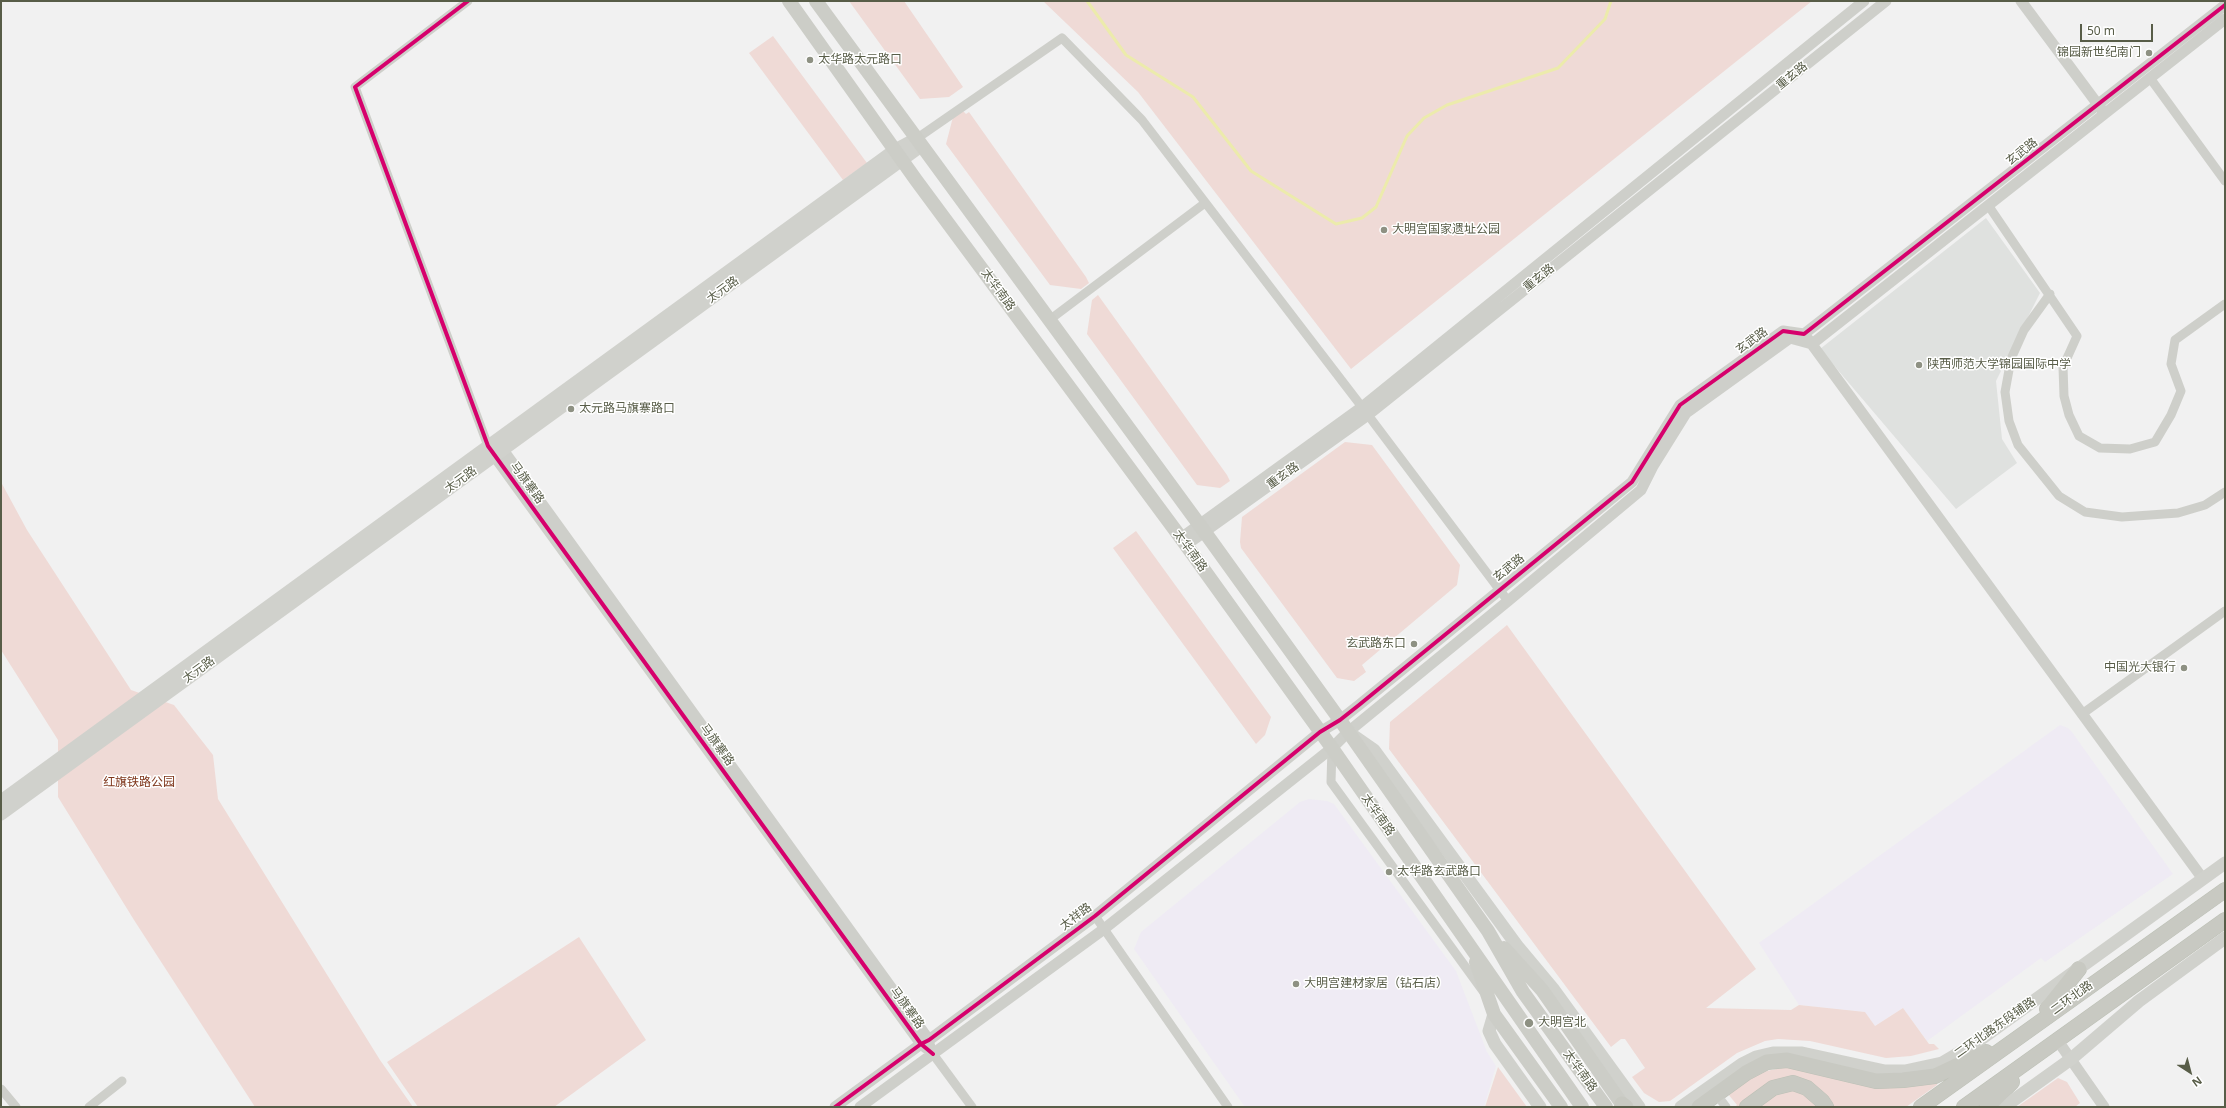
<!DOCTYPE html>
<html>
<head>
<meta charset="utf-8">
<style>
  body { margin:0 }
  #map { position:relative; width:2226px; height:1108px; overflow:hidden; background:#f1f1f1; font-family:"Noto Sans",sans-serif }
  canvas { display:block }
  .frame { position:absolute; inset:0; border:2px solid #585d48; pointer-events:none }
  .north { position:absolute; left:2170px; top:1052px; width:40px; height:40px; -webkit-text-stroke:3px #fff; paint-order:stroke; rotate:144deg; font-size:11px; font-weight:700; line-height:16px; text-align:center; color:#585d48 }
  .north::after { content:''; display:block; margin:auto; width:14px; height:18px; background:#585d48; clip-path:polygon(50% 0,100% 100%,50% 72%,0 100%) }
  .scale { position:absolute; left:2080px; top:24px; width:73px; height:18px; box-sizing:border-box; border:2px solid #585d48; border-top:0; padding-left:5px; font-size:12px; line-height:14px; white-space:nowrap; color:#585d48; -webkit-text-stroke:3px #fff; paint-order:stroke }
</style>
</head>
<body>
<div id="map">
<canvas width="2226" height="1108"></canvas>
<div class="frame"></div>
<div class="north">N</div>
<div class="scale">50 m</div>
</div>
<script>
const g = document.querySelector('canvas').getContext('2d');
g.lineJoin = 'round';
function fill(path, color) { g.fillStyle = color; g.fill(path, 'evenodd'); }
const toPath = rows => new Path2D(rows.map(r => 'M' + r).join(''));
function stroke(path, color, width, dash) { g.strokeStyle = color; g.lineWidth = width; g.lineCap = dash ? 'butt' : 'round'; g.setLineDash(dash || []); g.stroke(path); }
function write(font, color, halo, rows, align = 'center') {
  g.font = font + ' "Noto Sans","Noto Sans SC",sans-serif'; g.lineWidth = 3; g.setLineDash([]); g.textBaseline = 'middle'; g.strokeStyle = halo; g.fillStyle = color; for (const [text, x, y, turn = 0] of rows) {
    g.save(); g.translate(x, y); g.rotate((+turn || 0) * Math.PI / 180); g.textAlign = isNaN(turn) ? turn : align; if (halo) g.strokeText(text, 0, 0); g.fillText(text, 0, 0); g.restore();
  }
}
fill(toPath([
  [2060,725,2068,728,2072,732,2173,874,2045,962,2041,958,1927,1041,1903,1008,1875,1026,1864,1012,1799,1005,1759,943],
  [1309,799,1327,801,1334,804,1456,971,1487,1052,1496,1066,1484,1107,1245,1107,1134,949,1141,932,1300,802]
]), '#efebf4');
fill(toPath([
  [1986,218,2040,293,1996,381,2002,439,2017,463,1956,509,1820,349]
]), '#dfe1df');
fill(toPath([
  [849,1,904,1,963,87,949,97,920,99],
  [1043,1,1812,1,1351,369,1138,92],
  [773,36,867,163,843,180,749,53],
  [962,110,966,114,969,112,1086,277,1089,283,1081,289,1050,285,946,144,953,117],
  [1098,295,1227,475,1230,481,1220,488,1197,485,1087,334,1092,300],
  [1345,442,1372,445,1460,565,1457,585,1362,665,1366,672,1354,681,1337,678,1241,548,1240,542,1242,517],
  [1,482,27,530,131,690,174,705,213,755,218,799,380,1060,413,1107,255,1107,134,920,58,797,58,740,1,650],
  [1136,531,1271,717,1265,735,1256,744,1113,548],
  [1507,625,1756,969,1706,1008,1791,1010,1799,1005,1865,1012,1875,1026,1903,1008,1929,1044,1934,1044,1939,1049,1911,1056,1886,1058,1810,1041,1778,1039,1765,1041,1737,1053,1670,1101,1659,1102,1644,1093,1632,1077,1645,1068,1625,1039,1621,1039,1611,1047,1389,749,1390,722],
  [579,937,646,1040,554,1107,418,1107,387,1062],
  [1498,1067,1527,1107,1485,1107],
  [1787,1067,1901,1087,1932,1083,1937,1083,1937,1085,1906,1107,1735,1107,1737,1105,1728,1094,1761,1072],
  [2058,1078,2067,1082,2080,1103,2075,1107,2017,1107]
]), '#efdad6');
stroke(toPath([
  [1087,1,1126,55,1193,97,1251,171,1336,224,1362,218,1376,207,1407,136,1424,118,1447,105,1558,68,1605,19,1611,1]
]), '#ecebac', 3);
const trunk = toPath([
  [2047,1009,2079,969],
  [1622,1104,1626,1107],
  [1699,1107,1746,1073,1767,1062,1787,1060,1876,1081,1903,1080,1935,1076,1986,1052],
  [1747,1107,1773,1088,1793,1083,1807,1088,1822,1101,1826,1107],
  [1921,1107,2225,890],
  [1964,1107,2225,920],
  [1987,1107,2012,1082]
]);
stroke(trunk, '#bdc0b6', 16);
stroke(toPath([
  [468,1,355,87,488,446],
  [2150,78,2225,181],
  [916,139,1062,38,1142,120,1362,407,1508,601],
  [1988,205,2077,336,2063,367,2064,396,2069,415,2079,436,2100,448,2130,449,2155,442,2171,415,2181,391,2171,364,2175,340,2225,304],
  [2050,294,2024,330,2011,359,2005,392,2009,421,2018,445,2059,496,2085,512,2122,517,2178,513,2205,505,2225,492],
  [1048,321,1205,203],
  [2082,714,2225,611],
  [1332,748,1331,782,1483,991],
  [1095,916,1228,1107],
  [929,1040,933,1054,972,1107],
  [1,1089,16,1107],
  [1720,1099,1726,1107],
  [89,1107,122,1081]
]), '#cecfca', 9);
stroke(toPath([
  [2021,1,2102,110],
  [1808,339,2203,879],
  [498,443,929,1040],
  [490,450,921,1044,926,1048],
  [1181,538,1362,407,1864,1],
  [1186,545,1368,415,1886,1],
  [2058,1041,2104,1107],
  [835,1107,921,1044,929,1040,1095,916,1320,732,1340,720,1359,705,1632,482,1680,405,1783,331,1804,334,2225,5],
  [860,1107,1104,929,1332,748,1348,732,1508,601,1641,490,1653,466,1686,413,1790,338,1812,344,2225,19]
]), '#cecfca', 11);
stroke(toPath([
  [1351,734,1374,750,1518,947,1554,990,1639,1107],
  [1,801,895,150,916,139],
  [1,814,921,146],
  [1494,1014,1489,1031,1495,1044,1540,1107],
  [1681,1107,1742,1064,1756,1057,1773,1053,1802,1053,1885,1071,1905,1071,1942,1063,1974,1044,2225,863],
  [2004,1107,2071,1059,2139,1001,2225,938]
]), '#d0d1cc', 13);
stroke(toPath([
  [789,1,916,180,1181,538,1332,748,1582,1107],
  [816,1,1204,531,1340,720,1488,931,1523,992,1606,1107],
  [1504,948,1542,990,1624,1107],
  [1476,962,1494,1014,1561,1107]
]), '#cccdc7', 14);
stroke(trunk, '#c8c9c2', 15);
stroke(toPath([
  [468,1,355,87,488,446,921,1044,933,1054],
  [835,1107,921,1044,929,1040,1095,916,1320,732,1340,720,1359,705,1632,482,1680,405,1783,331,1804,334,2225,5]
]), '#d6006c', 4);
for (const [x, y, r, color] of [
  [2149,53,4,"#8e9183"],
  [810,60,4,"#8e9183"],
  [1384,230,4,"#8e9183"],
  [1919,365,4,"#8e9183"],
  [571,409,4,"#8e9183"],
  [1414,644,4,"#8e9183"],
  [2184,668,4,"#8e9183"],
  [1389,872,4,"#8e9183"],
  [1296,984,4,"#8e9183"],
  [1529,1023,5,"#8e9183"]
]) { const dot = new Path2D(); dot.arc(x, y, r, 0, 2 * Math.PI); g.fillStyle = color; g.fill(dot); stroke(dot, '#fff', 1.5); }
write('12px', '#585d48', '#fff', [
  ["锦园新世纪南门",2141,53,"right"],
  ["太华路太元路口",818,60],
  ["大明宫国家遗址公园",1392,230],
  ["陕西师范大学锦园国际中学",1927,365],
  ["太元路马旗寨路口",579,409],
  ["玄武路东口",1406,644,"right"],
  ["中国光大银行",2176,668,"right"],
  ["太华路玄武路口",1397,872],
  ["大明宫建材家居（钻石店）",1304,984],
  ["大明宫北",1538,1023]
], 'left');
write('12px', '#585d48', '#fff', [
  ["重玄路",1792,76,-39],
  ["玄武路",2022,152,-38],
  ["重玄路",1539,278,-39],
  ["太元路",723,290,-36],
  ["太华南路",998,290,54],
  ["玄武路",1752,341,-36],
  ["重玄路",1283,476,-35],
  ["太元路",461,480,-36],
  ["马旗寨路",527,483,54],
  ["太华南路",1190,551,54],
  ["玄武路",1509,568,-39],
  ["太元路",199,670,-36],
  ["马旗寨路",717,745,54],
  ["太华南路",1378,815,55],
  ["太祥路",1076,917,-37],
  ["二环北路",2072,998,-36],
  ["马旗寨路",907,1008,54],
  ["二环北路东段辅路",1995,1028,-35],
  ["太华南路",1580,1071,54]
]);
write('12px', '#7e351a', '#fff', [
  ["红旗铁路公园",139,783]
]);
</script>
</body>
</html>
